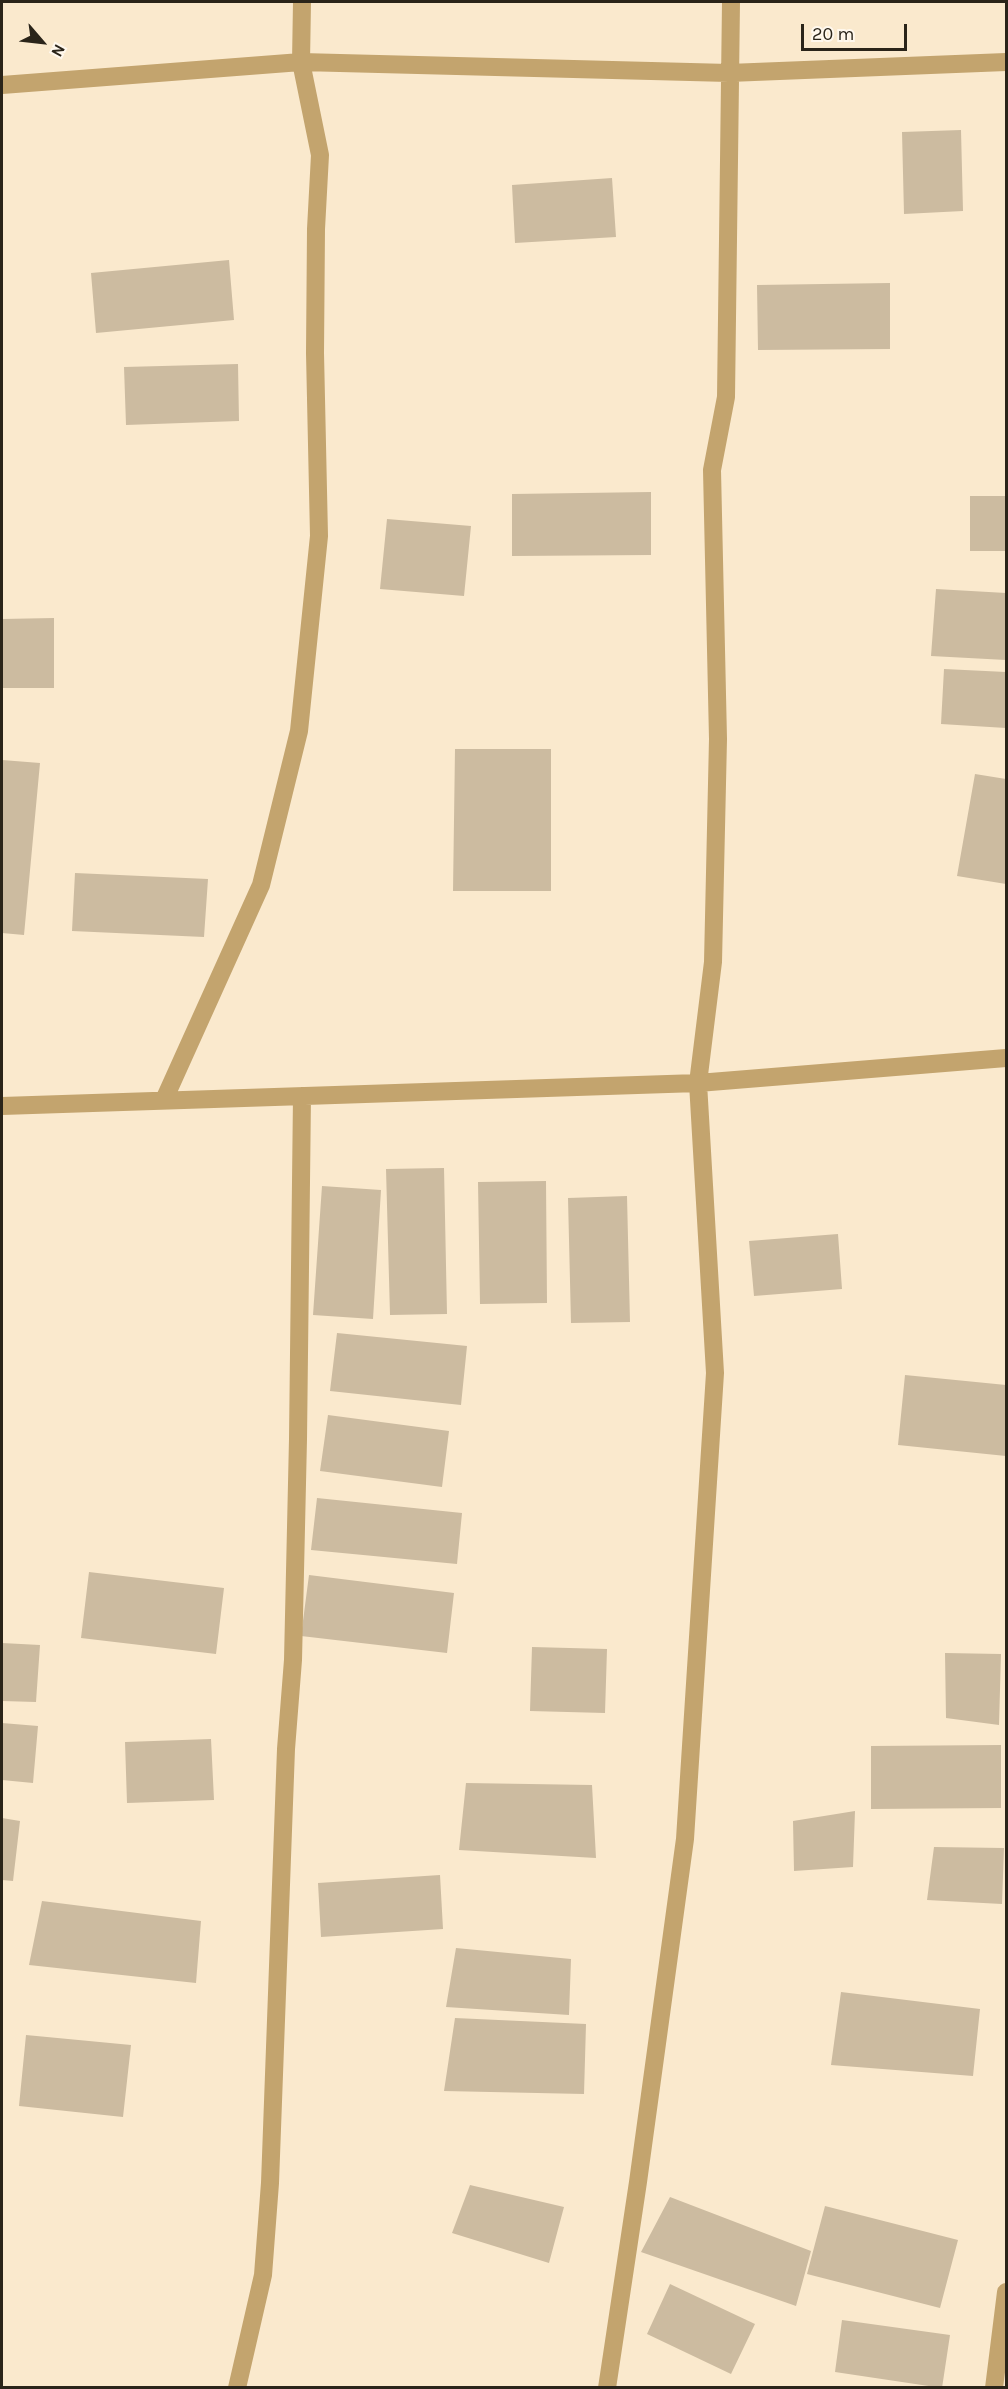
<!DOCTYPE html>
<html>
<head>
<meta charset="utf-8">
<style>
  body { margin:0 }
  #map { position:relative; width:1008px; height:2389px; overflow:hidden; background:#fae9cd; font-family:Karla,sans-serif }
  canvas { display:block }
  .frame { position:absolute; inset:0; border:3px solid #2a2419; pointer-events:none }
  .north { position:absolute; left:12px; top:12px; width:60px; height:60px; -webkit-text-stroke:4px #fff8ed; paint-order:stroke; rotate:118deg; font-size:16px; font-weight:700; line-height:24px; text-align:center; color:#2a2419 }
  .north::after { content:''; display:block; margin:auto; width:21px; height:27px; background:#2a2419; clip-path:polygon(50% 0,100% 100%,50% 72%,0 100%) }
  .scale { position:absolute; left:801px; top:24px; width:106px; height:27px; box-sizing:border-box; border:3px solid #2a2419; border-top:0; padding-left:8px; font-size:18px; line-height:21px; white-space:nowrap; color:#2a2419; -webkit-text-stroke:4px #fff8ed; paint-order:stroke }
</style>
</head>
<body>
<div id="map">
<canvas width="1008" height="2389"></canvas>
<div class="frame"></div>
<div class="north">N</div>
<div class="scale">20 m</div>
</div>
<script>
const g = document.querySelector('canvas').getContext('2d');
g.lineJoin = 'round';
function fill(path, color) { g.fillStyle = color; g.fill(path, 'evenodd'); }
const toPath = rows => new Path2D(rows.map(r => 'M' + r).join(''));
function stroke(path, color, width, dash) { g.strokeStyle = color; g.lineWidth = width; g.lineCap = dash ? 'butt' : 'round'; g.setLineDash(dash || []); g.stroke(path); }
fill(toPath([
  [961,130,963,211,904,214,902,132],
  [612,178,616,237,515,243,512,185],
  [229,260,234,320,96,333,91,273],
  [890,283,890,349,758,350,757,285],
  [238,364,239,421,126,425,124,367],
  [651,492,651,555,512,556,512,494],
  [970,496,1006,496,1006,551,970,551],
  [387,519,471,526,464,596,380,589],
  [936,589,1006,593,1006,660,931,656],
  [54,618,54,688,2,688,2,619],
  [944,669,1006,672,1006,728,941,724],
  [455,749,551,749,551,891,453,891],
  [2,760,40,763,24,935,2,933],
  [975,774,1006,779,1006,884,957,876],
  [75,873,208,879,204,937,72,931],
  [444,1168,447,1314,390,1315,386,1169],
  [546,1181,547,1303,480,1304,478,1182],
  [322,1186,381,1190,373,1319,313,1315],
  [627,1196,630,1322,571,1323,568,1198],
  [838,1234,842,1289,754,1296,749,1241],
  [337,1333,467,1346,461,1405,330,1391],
  [905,1375,1006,1385,1006,1456,898,1445],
  [328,1415,449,1431,442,1487,320,1471],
  [317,1498,462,1513,457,1564,311,1550],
  [89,1572,224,1588,216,1654,81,1638],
  [309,1575,454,1593,447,1653,301,1636],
  [2,1643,40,1645,36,1702,2,1701],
  [532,1647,607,1649,605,1713,530,1711],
  [945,1653,1001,1654,999,1725,946,1718],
  [2,1723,38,1726,33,1783,2,1780],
  [211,1739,214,1800,127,1803,125,1742],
  [1001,1745,1001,1808,871,1809,871,1746],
  [466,1783,592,1785,596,1858,459,1850],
  [855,1811,853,1867,794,1871,793,1821],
  [2,1818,20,1821,13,1881,2,1880],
  [934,1847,1004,1848,1002,1904,927,1900],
  [440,1875,443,1929,321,1937,318,1883],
  [42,1901,201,1921,196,1983,29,1965],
  [456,1948,571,1959,569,2015,446,2007],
  [841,1992,980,2009,973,2076,831,2065],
  [455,2018,586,2024,584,2094,444,2091],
  [26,2035,131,2045,123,2117,19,2106],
  [470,2185,564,2207,549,2263,452,2233],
  [670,2197,811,2251,796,2306,641,2252],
  [825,2206,958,2240,940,2308,807,2274],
  [670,2284,755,2324,731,2374,647,2334],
  [842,2320,950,2335,942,2388,835,2372]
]), '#ccbba0');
stroke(toPath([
  [2,85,301,62,729,73,1006,62],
  [164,1100,261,885,299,731,319,536,315,353,316,229,320,155,301,62,302,2],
  [2,1106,698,1083,1006,1058],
  [237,2388,263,2275,270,2183,286,1749,293,1660,298,1439,302,1096],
  [607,2388,638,2182,685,1839,715,1373,698,1083,713,962,718,739,712,470,726,397,731,2],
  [994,2388,1006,2292]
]), '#c3a46e', 18);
</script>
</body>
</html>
